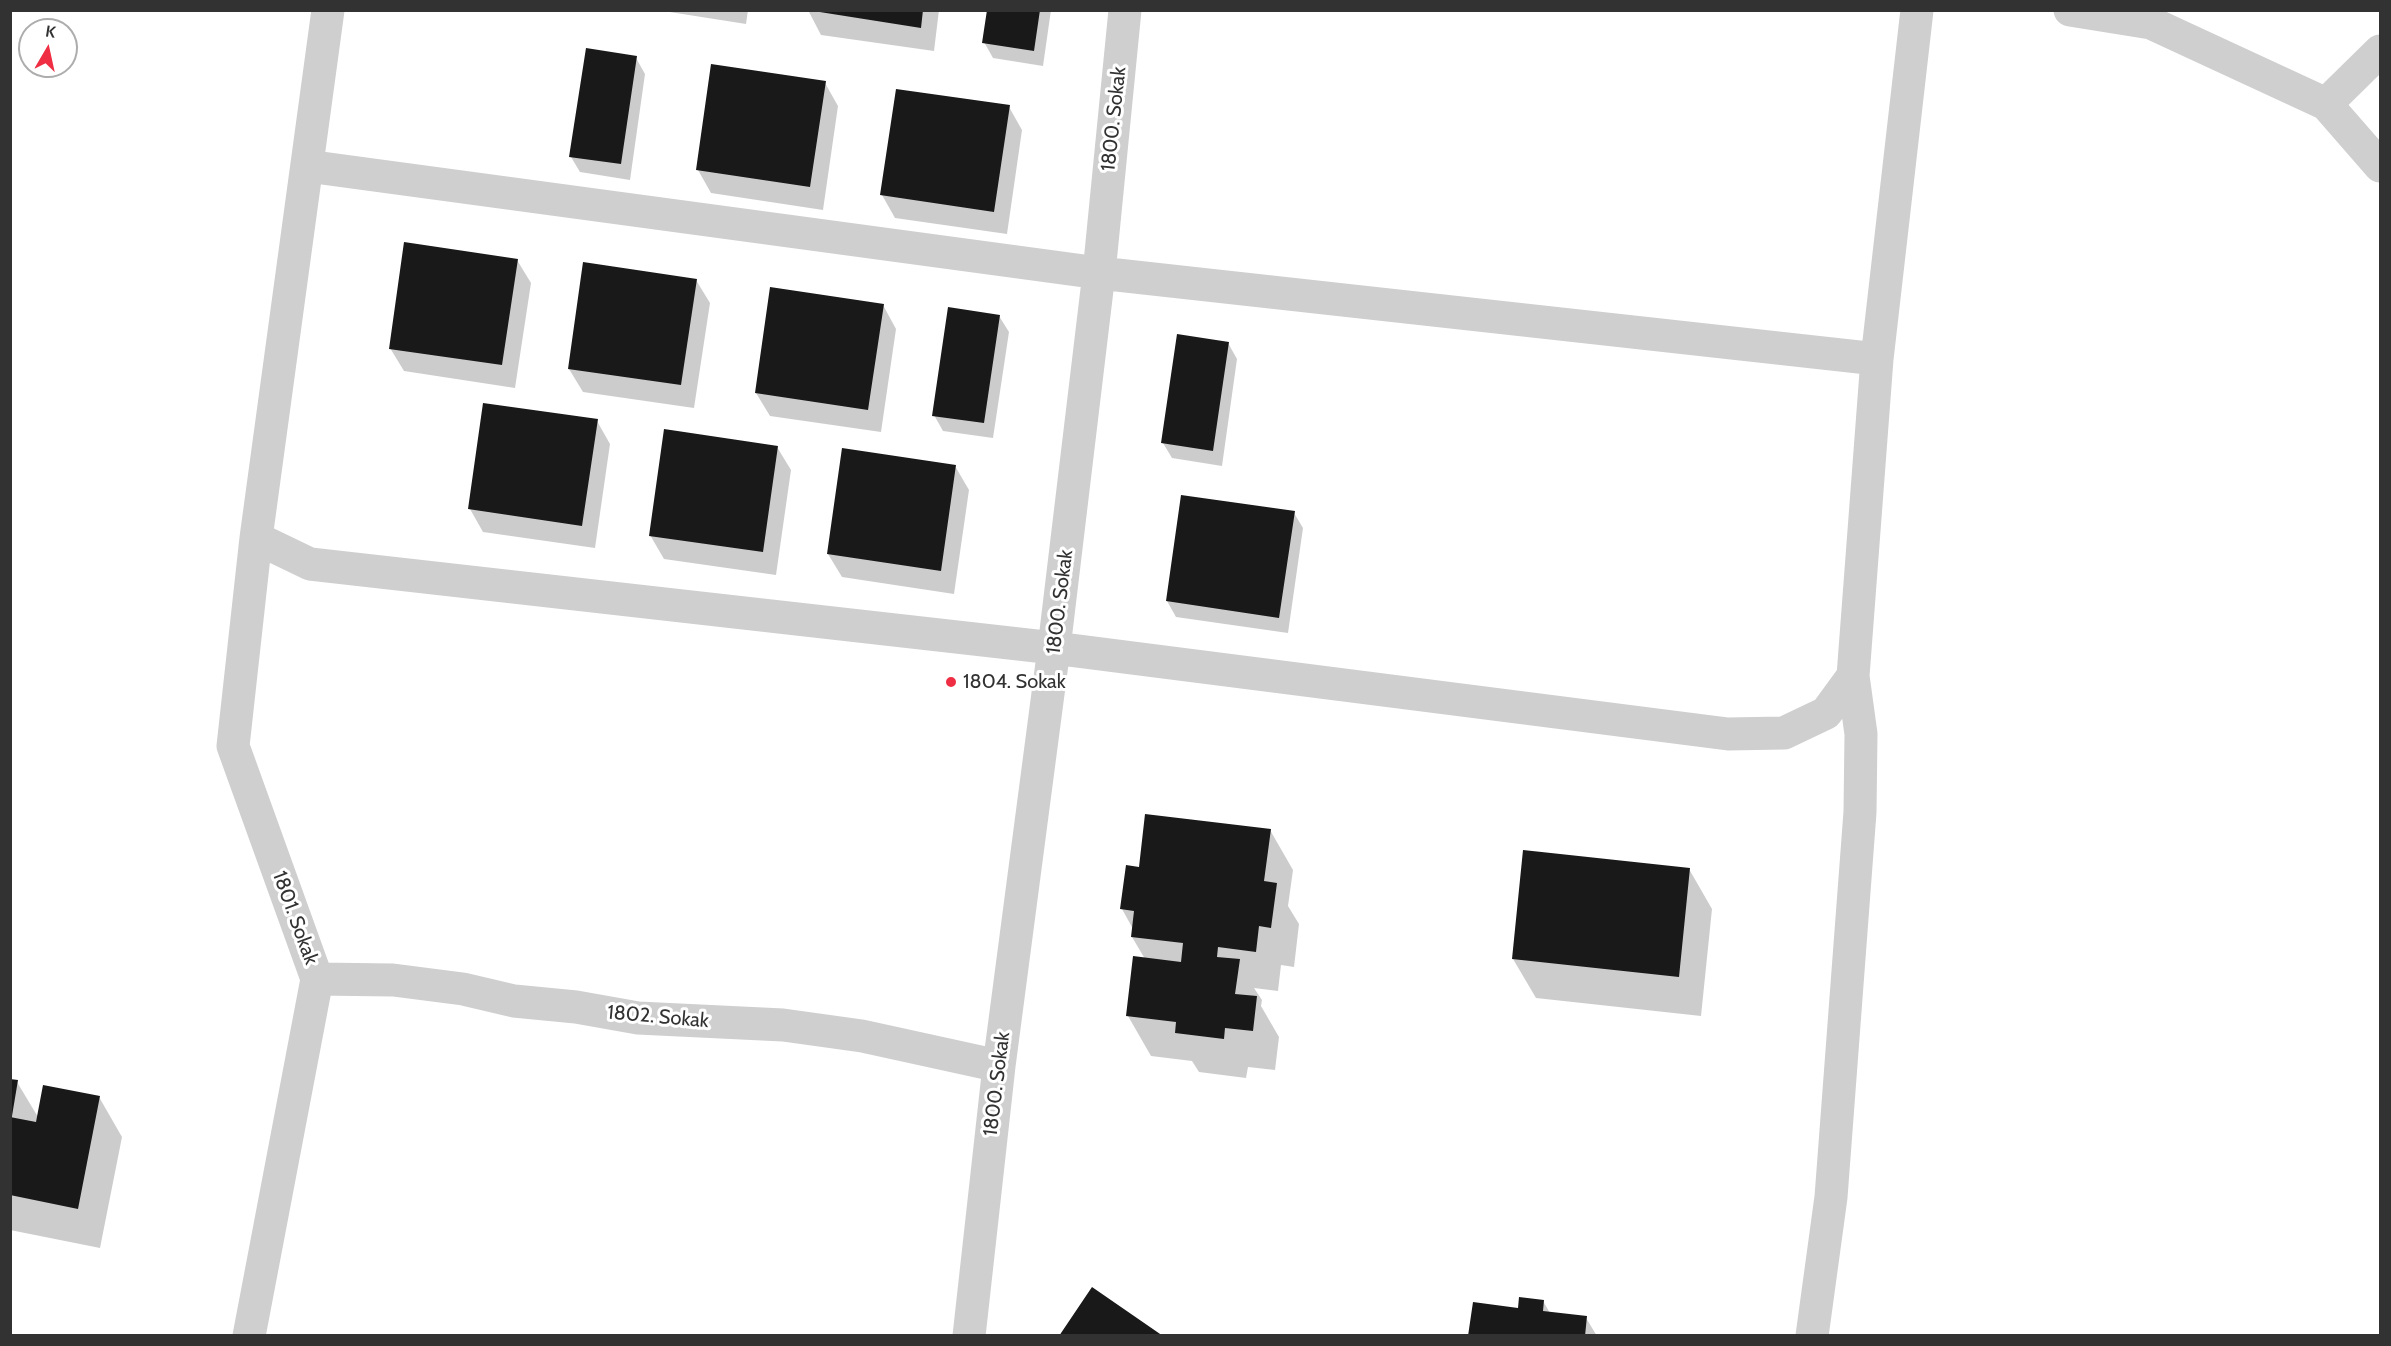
<!DOCTYPE html>
<html>
<head>
<meta charset="utf-8">
<style>
  body { margin:0 }
  #map { position:relative; width:2391px; height:1346px; overflow:hidden; background:#fff; font-family:Cabin,sans-serif }
  canvas { display:block }
  .frame { position:absolute; inset:0; border:12px solid #323232; pointer-events:none }
  .north { position:absolute; left:18px; top:18px; width:60px; height:60px; box-sizing:border-box; background:#fff; border:2px solid #adadad; border-radius:50%; rotate:9deg; font-size:16px; font-weight:700; line-height:24px; text-align:center; color:#323232 }
  .north::after { content:''; display:block; margin:auto; width:21px; height:27px; background:#ef2e43; clip-path:polygon(50% 0,100% 100%,50% 72%,0 100%) }
</style>
</head>
<body>
<div id="map">
<canvas width="2391" height="1346"></canvas>
<div class="frame"></div>
<div class="north">K</div>
</div>
<script>
const g = document.querySelector('canvas').getContext('2d');
g.lineJoin = 'round';
function fill(path, color) { g.fillStyle = color; g.fill(path, 'evenodd'); }
const toPath = rows => new Path2D(rows.map(r => 'M' + r).join(''));
function stroke(path, color, width, dash) { g.strokeStyle = color; g.lineWidth = width; g.lineCap = dash ? 'butt' : 'round'; g.setLineDash(dash || []); g.stroke(path); }
function write(font, color, halo, rows, align = 'center') {
  g.font = font + ' Cabin,sans-serif'; g.lineWidth = 6; g.setLineDash([]); g.textBaseline = 'middle'; g.strokeStyle = halo; g.fillStyle = color; for (const [text, x, y, turn = 0] of rows) {
    g.save(); g.translate(x, y); g.rotate((+turn || 0) * Math.PI / 180); g.textAlign = isNaN(turn) ? turn : align; if (halo) g.strokeText(text, 0, 0); g.fillText(text, 0, 0); g.restore();
  }
}
fill(toPath([
  [657,10,748,10,746,24],
  [808,10,939,10,934,51,821,35],
  [988,10,1051,10,1043,66,993,58,984,42],
  [636,58,645,74,630,180,580,172,571,157],
  [825,83,838,106,823,210,711,193,698,170],
  [1009,107,1022,130,1007,234,895,218,882,195],
  [517,260,531,283,515,388,404,371,390,348],
  [696,280,710,303,694,408,583,392,569,369],
  [883,305,896,329,881,432,770,416,756,393],
  [999,316,1009,332,993,438,943,431,934,415],
  [1228,343,1237,359,1222,466,1172,458,1163,443],
  [597,421,610,444,595,548,483,532,470,509],
  [777,447,791,470,776,575,664,559,650,535],
  [955,466,969,490,954,594,842,577,828,554],
  [1294,513,1303,528,1288,633,1176,617,1167,601],
  [1270,830,1293,870,1288,906,1299,924,1294,967,1281,965,1278,991,1254,988,1262,1000,1261,1006,1279,1037,1275,1070,1248,1067,1246,1078,1199,1072,1192,1061,1151,1056,1128,1016,1145,959,1132,937,1133,929,1122,909,1140,868],
  [1689,869,1712,909,1701,1016,1536,998,1513,959],
  [10,1080,17,1082,38,1117,99,1097,122,1137,100,1248,10,1230],
  [1543,1301,1550,1313,1586,1318,1597,1336,1470,1336,1519,1309]
]), '#0003');
fill(toPath([
  [807,10,923,10,921,28],
  [987,10,1040,10,1034,51,982,43],
  [586,48,637,56,621,164,569,157],
  [711,64,826,81,810,187,696,170],
  [896,89,1010,105,994,212,880,195],
  [404,242,518,259,502,365,389,349],
  [583,262,697,279,681,385,568,369],
  [770,287,884,304,868,410,755,393],
  [948,307,1000,315,984,423,932,416],
  [1177,334,1229,342,1213,451,1161,443],
  [483,403,598,419,582,526,468,509],
  [664,429,778,446,763,552,649,536],
  [842,448,956,465,941,571,827,554],
  [1181,495,1295,511,1279,618,1166,601],
  [1145,814,1271,829,1264,881,1277,883,1271,928,1259,926,1256,952,1218,947,1217,957,1240,959,1235,994,1257,996,1253,1031,1225,1028,1224,1039,1175,1033,1176,1022,1126,1016,1133,956,1181,962,1183,943,1131,937,1134,911,1120,909,1126,865,1139,867],
  [1523,850,1690,868,1679,977,1512,959],
  [10,1079,18,1080,12,1116,10,1116],
  [43,1085,100,1096,78,1209,10,1195,10,1117,36,1122],
  [1092,1287,1163,1336,1059,1336],
  [1519,1297,1544,1300,1543,1311,1587,1316,1585,1336,1468,1336,1473,1302,1518,1308]
]), '#191919');
stroke(toPath([
  [328,10,256,538,310,564,1054,648,1728,734,1784,733,1826,713,1853,676,1877,359,1917,10],
  [2070,10,2151,23,2326,104,2380,51],
  [2326,104,2380,166],
  [307,166,1099,273,1877,359],
  [317,979,393,980,463,989,514,1001,576,1007,638,1018,783,1025,862,1036,999,1066],
  [249,1336,317,979,233,746,256,538],
  [969,1336,999,1066,1054,648,1099,273,1125,10],
  [1812,1336,1831,1197,1860,812,1861,734,1853,676]
]), '#cfcfcf', 33);
for (const [x, y, r, color] of [
  [951,682,6,"#ef2e43"]
]) { const dot = new Path2D(); dot.arc(x, y, r, 0, 2 * Math.PI); g.fillStyle = color; g.fill(dot); stroke(dot, '#fff', 2); }
write('20px', '#323232', '#fff', [
  ["1800. Sokak",1114,119,-84],
  ["1800. Sokak",1060,602,-83],
  ["1801. Sokak",295,918,70],
  ["1802. Sokak",658,1017,5],
  ["1800. Sokak",997,1084,-83]
]);
write('20px', '#323232', '#fff', [
  ["1804. Sokak",963,682]
], 'left');
</script>
</body>
</html>
